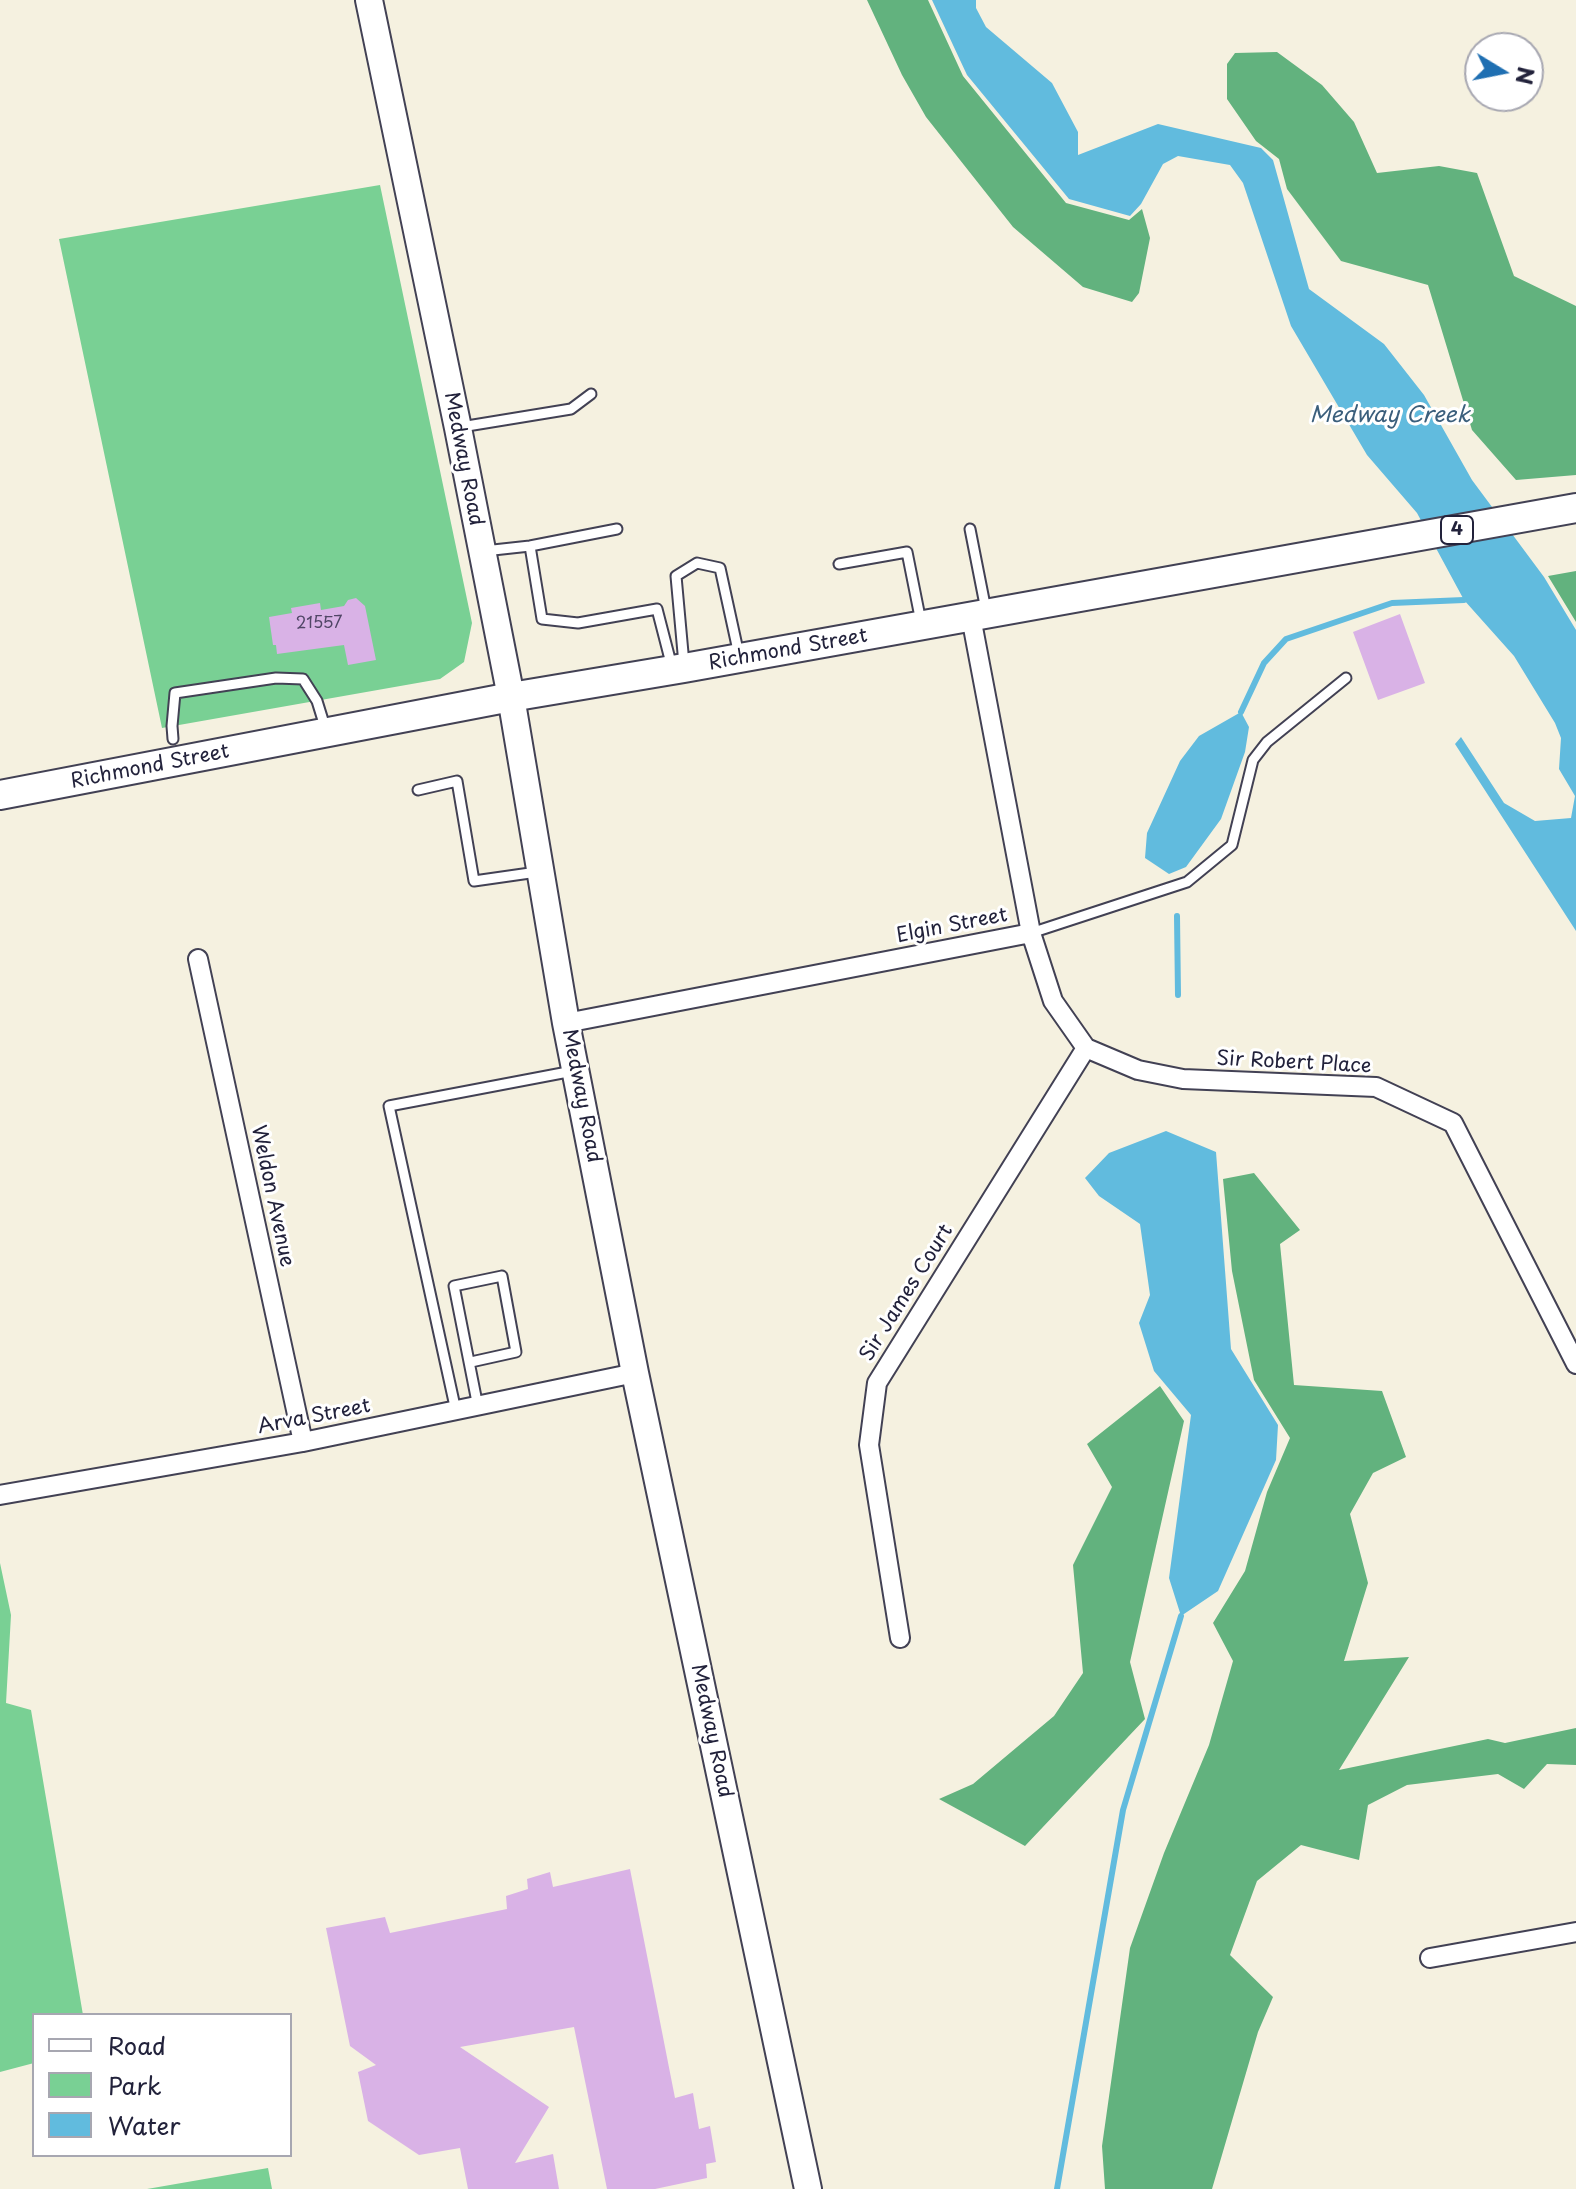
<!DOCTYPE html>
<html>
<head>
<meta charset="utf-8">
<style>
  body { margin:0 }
  #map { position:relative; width:1576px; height:2189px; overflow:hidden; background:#f5f1e0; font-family:"Playpen Sans",sans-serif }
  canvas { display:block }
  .legend { position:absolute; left:32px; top:2013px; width:260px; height:144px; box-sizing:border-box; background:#fff; border:2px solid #a7a7b1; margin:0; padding:10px 14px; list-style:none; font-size:24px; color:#22223b }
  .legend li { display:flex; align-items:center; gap:16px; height:40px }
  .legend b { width:40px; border:2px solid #a7a7b1 }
  .north { position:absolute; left:1464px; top:32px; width:80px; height:80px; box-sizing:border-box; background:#fff; border:2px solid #a7a7b1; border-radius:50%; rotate:100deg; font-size:22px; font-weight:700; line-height:32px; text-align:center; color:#22223b }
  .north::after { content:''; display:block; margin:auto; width:28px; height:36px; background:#1f6fb2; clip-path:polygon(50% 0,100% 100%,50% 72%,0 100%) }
</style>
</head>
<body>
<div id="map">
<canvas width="1576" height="2189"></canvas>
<ul class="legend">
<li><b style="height:10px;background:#fff"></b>Road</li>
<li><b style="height:22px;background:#79d094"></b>Park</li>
<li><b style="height:22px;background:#61bbde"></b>Water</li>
</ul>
<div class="north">N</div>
</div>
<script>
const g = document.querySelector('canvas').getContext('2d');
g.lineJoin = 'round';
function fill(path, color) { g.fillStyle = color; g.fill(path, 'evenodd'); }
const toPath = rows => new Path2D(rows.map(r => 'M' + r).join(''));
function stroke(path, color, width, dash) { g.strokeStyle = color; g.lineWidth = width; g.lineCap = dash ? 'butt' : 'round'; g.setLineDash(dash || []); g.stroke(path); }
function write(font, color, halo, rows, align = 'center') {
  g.font = font + ' "Playpen Sans",sans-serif'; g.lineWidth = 6; g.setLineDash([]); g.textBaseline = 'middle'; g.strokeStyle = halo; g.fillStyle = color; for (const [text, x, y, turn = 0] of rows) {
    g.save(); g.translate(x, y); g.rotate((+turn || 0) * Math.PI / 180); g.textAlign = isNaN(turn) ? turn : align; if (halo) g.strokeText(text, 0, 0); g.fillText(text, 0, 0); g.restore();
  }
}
fill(toPath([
  [380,185,472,623,464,662,440,679,162,728,59,239],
  [0,1563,11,1615,6,1703,31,1710,83,2015,34,2015,34,2063,0,2072],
  [268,2168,272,2189,147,2189]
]), '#79d094');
fill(toPath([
  [867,0,928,0,963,76,1066,203,1129,220,1142,209,1150,238,1139,293,1132,302,1083,287,1013,227,926,117,902,75],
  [1277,52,1322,85,1354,122,1377,173,1439,166,1477,173,1514,276,1576,306,1576,475,1516,480,1472,430,1428,285,1341,261,1287,189,1279,159,1256,141,1227,99,1227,64,1235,53],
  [1576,571,1576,622,1548,576],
  [1254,1173,1300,1230,1280,1244,1294,1385,1382,1391,1406,1457,1373,1473,1350,1514,1368,1583,1344,1661,1409,1657,1339,1770,1488,1739,1505,1743,1576,1728,1576,1765,1547,1764,1524,1789,1498,1774,1407,1785,1368,1805,1359,1860,1301,1845,1257,1881,1230,1955,1273,1997,1258,2032,1212,2189,1105,2189,1102,2146,1130,1948,1164,1853,1209,1745,1233,1661,1213,1623,1245,1571,1267,1492,1290,1438,1254,1380,1232,1271,1223,1179],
  [1160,1386,1184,1421,1130,1662,1145,1719,1025,1846,939,1799,973,1784,1054,1716,1083,1673,1073,1565,1112,1487,1087,1444]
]), '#62b27e');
fill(toPath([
  [932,0,976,0,976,8,986,27,1052,83,1078,132,1078,155,1158,124,1261,148,1273,160,1309,289,1384,344,1424,395,1472,480,1544,577,1576,630,1576,931,1455,744,1461,737,1504,803,1535,821,1571,818,1575,796,1559,769,1561,738,1555,723,1514,656,1464,600,1417,513,1367,455,1291,326,1243,183,1230,165,1178,156,1163,164,1141,204,1130,216,1069,199,967,75],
  [1241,712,1249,727,1245,752,1221,819,1186,867,1169,874,1145,858,1147,833,1180,761,1199,736],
  [1166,1131,1216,1152,1231,1349,1278,1425,1276,1460,1218,1591,1181,1616,1169,1578,1191,1415,1154,1371,1139,1323,1150,1295,1140,1224,1099,1196,1085,1178,1109,1153]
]), '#61bbde');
stroke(toPath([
  [1241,712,1264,663,1286,639,1392,603,1464,600],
  [1177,916,1178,995],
  [1057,2189,1123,1810,1181,1616]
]), '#61bbde', 6);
fill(toPath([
  [356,598,365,606,376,660,348,665,344,645,277,654,276,645,273,645,269,617,292,613,291,608,320,603,321,610,344,606,348,600],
  [1400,614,1425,683,1378,700,1353,632],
  [630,1869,675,2098,693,2093,699,2129,710,2126,716,2162,706,2164,707,2178,655,2189,607,2189,574,2027,460,2047,549,2107,515,2163,553,2154,559,2189,468,2189,460,2148,419,2155,368,2121,358,2072,376,2065,350,2046,326,1928,385,1917,390,1933,507,1909,506,1896,528,1889,527,1879,550,1872,553,1887]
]), '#d9b2e6');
const service = toPath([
  [461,427,571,409,591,394],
  [970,529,986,610],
  [530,546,542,619,578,623,657,609,672,667],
  [484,551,530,546,617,529],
  [839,564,907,552,921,622],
  [684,664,676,576,697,563,720,568,739,655],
  [173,739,172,726,175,693,276,678,303,679,317,701,326,730],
  [418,790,457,781,474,881,537,872],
  [1031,933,1187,882,1232,845,1253,760,1267,742,1346,678],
  [471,1362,516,1352,502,1276,454,1286,478,1407],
  [456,1411,389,1106,573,1071]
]);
const minor = toPath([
  [971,617,1031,933,1053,1001,1086,1048,1138,1070,1183,1079,1376,1087,1453,1123,1576,1364],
  [198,959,303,1442],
  [566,1023,1031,933],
  [0,1495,303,1442,635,1373],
  [900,1638,869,1445,877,1383,1086,1048],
  [1430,1958,1576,1932]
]);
const secondary = toPath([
  [369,0,458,428,511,697,566,1023,635,1373,808,2189]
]);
const primary = toPath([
  [0,795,511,697,684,668,1576,508]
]);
stroke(service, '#424154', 13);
stroke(minor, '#424154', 22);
stroke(secondary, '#424154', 30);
stroke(primary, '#424154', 32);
stroke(service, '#fff', 9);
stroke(minor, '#fff', 18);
stroke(secondary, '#fff', 26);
stroke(primary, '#fff', 28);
write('16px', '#504666', null, [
  ["21557",319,624]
]);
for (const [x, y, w] of [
  [1457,530,32]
]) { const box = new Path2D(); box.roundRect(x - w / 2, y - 14, w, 28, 6); g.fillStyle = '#fff'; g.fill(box); stroke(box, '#22223b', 2); }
write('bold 18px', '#22223b', null, [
  ["4",1457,530]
]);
write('20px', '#22223b', '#fff', [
  ["Medway Road",463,459,79],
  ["Richmond Street",788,650,-10],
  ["Richmond Street",150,767,-11],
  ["Elgin Street",952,926,-11],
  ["Sir Robert Place",1294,1063,3],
  ["Medway Road",581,1096,79],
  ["Weldon Avenue",272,1196,78],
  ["Sir James Court",907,1293,-58],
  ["Arva Street",314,1417,-11],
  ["Medway Road",711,1731,78]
]);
write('italic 22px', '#3b5f7c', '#fff', [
  ["Medway Creek",1390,416]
]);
</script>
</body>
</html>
